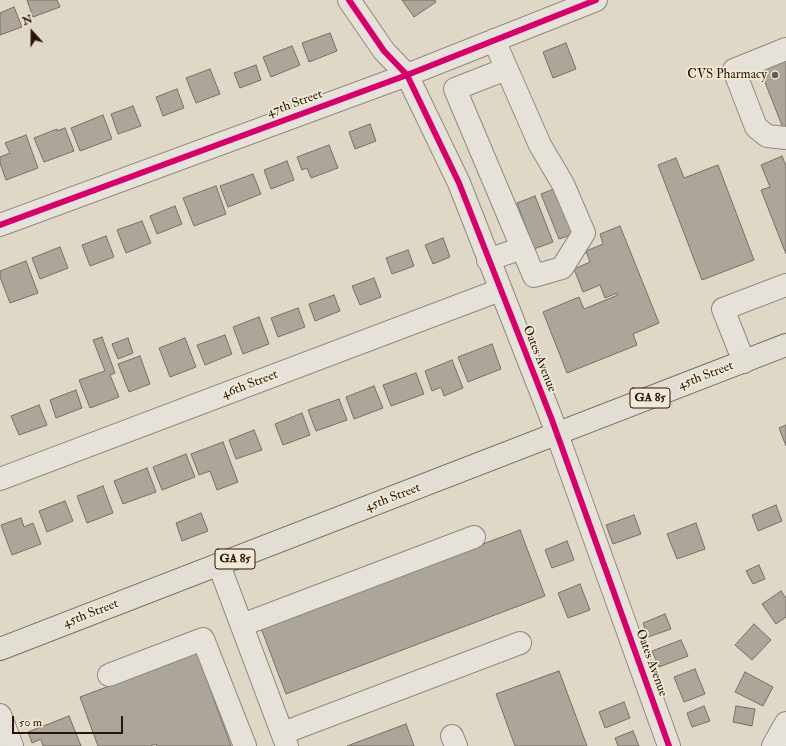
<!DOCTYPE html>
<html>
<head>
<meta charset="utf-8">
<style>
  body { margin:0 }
  #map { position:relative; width:786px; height:746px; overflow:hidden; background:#e0d8c6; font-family:"IM FELL Double Pica",serif }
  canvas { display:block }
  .north { position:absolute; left:12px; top:12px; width:40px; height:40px; -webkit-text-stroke:3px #f1e9d3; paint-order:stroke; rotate:339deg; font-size:11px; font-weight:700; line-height:16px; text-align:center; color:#2a150d }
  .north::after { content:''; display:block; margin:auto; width:14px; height:18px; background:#2a150d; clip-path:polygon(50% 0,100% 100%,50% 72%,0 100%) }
  .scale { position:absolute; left:12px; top:716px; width:111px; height:18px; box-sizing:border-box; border:2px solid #2a150d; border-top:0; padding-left:5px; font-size:12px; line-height:14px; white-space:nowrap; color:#2a150d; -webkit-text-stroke:3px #f1e9d3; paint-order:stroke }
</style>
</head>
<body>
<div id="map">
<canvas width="786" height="746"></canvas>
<div class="north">N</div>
<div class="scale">50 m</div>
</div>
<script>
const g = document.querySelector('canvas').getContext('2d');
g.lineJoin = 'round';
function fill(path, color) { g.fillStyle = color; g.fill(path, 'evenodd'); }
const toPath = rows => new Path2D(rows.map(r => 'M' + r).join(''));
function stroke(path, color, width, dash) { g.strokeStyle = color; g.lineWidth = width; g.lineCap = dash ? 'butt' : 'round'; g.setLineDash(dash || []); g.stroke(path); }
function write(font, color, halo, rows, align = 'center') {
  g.font = font + ' "IM FELL Double Pica",serif'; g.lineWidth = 3.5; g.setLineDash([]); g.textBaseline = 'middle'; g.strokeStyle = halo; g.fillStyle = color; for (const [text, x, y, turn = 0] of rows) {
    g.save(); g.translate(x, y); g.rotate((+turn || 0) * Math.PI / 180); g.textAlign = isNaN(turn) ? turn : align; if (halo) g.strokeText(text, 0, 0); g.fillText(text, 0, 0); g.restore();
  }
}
const building = toPath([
  [27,0,57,0,60,7,33,17,27,0],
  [402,0,435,0,436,2,414,17,402,0],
  [14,7,22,27,0,35,0,13,14,7],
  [330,33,337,51,309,62,302,43,330,33],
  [566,43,576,69,553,78,543,52,566,43],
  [292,46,300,65,271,77,263,57,292,46],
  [786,56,786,126,783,128,759,67,786,56],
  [256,65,261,80,240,88,234,73,256,65],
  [210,69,220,94,196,103,186,78,210,69],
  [177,89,184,108,163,116,156,97,177,89],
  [133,106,141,126,118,134,111,114,133,106],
  [103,115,112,139,80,151,71,128,103,115],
  [370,124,376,141,355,149,349,132,370,124],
  [65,128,74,151,44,162,34,138,57,129,57,131,65,128],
  [26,135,38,168,6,180,0,163,0,157,10,153,5,143,26,135],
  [329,145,338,168,311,178,307,168,302,170,297,157,329,145],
  [782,156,786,166,786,254,761,190,770,187,761,165,782,156],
  [676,158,684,178,718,165,754,260,702,280,658,165,676,158],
  [287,161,294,180,271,189,264,170,287,161],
  [253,174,261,194,228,207,220,186,253,174],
  [216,186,226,214,194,226,183,198,216,186],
  [559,187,577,233,559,239,541,194,559,187],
  [535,196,553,242,534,249,517,203,535,196],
  [175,206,182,224,157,234,150,216,175,206],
  [142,221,151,243,126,253,117,230,142,221],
  [620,226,659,323,633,334,637,345,567,373,543,312,579,297,584,309,618,295,617,293,605,298,600,285,583,292,574,269,590,262,586,251,603,244,600,234,620,226],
  [106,236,114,257,90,266,82,245,106,236],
  [443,238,450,257,433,264,425,245,443,238],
  [60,247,68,268,40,279,32,258,60,247],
  [408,250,414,266,392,274,386,258,408,250],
  [26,261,38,293,10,303,0,277,0,271,26,261],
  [374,278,381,297,360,305,352,286,374,278],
  [334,295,340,311,315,321,309,304,334,295],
  [298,308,305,327,278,337,271,318,298,308],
  [259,317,269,344,243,354,233,327,259,317],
  [225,335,232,354,205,365,197,345,225,335],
  [102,337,115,373,110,375,119,397,90,408,79,380,105,371,93,340,102,337],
  [128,338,133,353,118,359,112,344,128,338],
  [185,338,196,367,170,377,159,348,185,338],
  [492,344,501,369,468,382,458,357,492,344],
  [140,356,150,384,129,392,118,364,140,356],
  [452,360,463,388,444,396,441,387,432,391,425,371,452,360],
  [416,373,424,394,391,406,383,385,416,373],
  [374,386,383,408,354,419,346,397,374,386],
  [76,390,82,408,56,418,50,400,76,390],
  [339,399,347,420,316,431,308,410,339,399],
  [39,405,47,425,19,435,11,416,39,405],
  [302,413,310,435,283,445,275,424,302,413],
  [786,425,786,446,779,428,786,425],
  [254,430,262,450,236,459,229,440,254,430],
  [223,442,238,482,217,490,210,471,199,475,191,454,223,442],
  [186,454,195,477,162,490,153,467,186,454],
  [147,468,156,492,123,504,114,481,147,468],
  [103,486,113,513,87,523,77,496,103,486],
  [65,501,73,521,47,532,39,511,65,501],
  [776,505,782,521,758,531,752,515,776,505],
  [201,513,208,531,182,541,176,523,201,513],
  [634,515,641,534,613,544,606,525,634,515],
  [21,518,24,527,33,523,41,544,12,555,1,525,21,518],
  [696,523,705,549,677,559,667,534,696,523],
  [520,530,545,596,286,694,261,628,520,530],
  [567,541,574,560,552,568,545,550,567,541],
  [759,565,765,579,753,584,746,571,759,565],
  [580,584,590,610,568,618,558,593,580,584],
  [781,591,786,598,786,617,776,624,762,604,781,591],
  [665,614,671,629,648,637,643,623,665,614],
  [754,624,771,640,752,660,735,645,754,624],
  [681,640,688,656,659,667,652,651,681,640],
  [197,653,231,746,157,746,156,744,150,746,98,746,80,697,197,653],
  [695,669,705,694,684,702,674,677,695,669],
  [559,671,587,746,515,746,496,694,559,671],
  [745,672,773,687,763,706,735,692,745,672],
  [624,702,630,718,605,728,599,712,624,702],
  [704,706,710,721,692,727,687,713,704,706],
  [736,706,755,709,752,726,733,722,736,706],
  [69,716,81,746,43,746,41,739,32,743,28,732,69,716],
  [406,724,414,746,347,746,406,724],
  [633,731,639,746,618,746,615,738,633,731]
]);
fill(building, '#aca599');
stroke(building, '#776f65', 1);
const minor = toPath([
  [349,0,384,51,407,75,459,183,552,420,669,746],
  [494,40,540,145,563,184,584,233,562,268,534,276,455,89,506,69],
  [786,49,734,70,756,127,767,136,786,138],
  [0,225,407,75,596,0],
  [488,260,522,248],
  [744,362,723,309,786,285],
  [0,479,500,290],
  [219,565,287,746],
  [242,625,474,537],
  [109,675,203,639,245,746],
  [0,715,12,746],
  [283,733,520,643],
  [452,736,456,746],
  [773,746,786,723]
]);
const major = toPath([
  [0,649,786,345]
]);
stroke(minor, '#90897e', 24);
stroke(major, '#776f65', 24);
stroke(minor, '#e6e2da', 22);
stroke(major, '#e2ded4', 22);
stroke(toPath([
  [349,0,384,51,407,75,459,183,552,420,669,746],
  [0,225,407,75,596,0]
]), '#d6006c', 6);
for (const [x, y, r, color] of [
  [775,75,4,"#6a594e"]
]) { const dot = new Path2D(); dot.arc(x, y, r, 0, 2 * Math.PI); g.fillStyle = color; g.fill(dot); stroke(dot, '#f1e9d3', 1.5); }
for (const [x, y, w] of [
  [650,398,40],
  [235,559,40]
]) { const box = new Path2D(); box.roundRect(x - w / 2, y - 10, w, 20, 3); g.fillStyle = '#f1e9d3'; g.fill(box); stroke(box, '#2a150d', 1); }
write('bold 12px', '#2a150d', null, [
  ["GA 85",650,398],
  ["GA 85",235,559]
]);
write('13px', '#2a150d', '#f1e9d3', [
  ["CVS Pharmacy",767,75]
], 'right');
write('13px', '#2a150d', '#f1e9d3', [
  ["47th Street",295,104,-20],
  ["Oates Avenue",539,359,68],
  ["45th Street",706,376,-21],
  ["46th Street",250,385,-21],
  ["45th Street",393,498,-21],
  ["45th Street",91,614,-21],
  ["Oates Avenue",651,663,70]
]);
</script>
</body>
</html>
